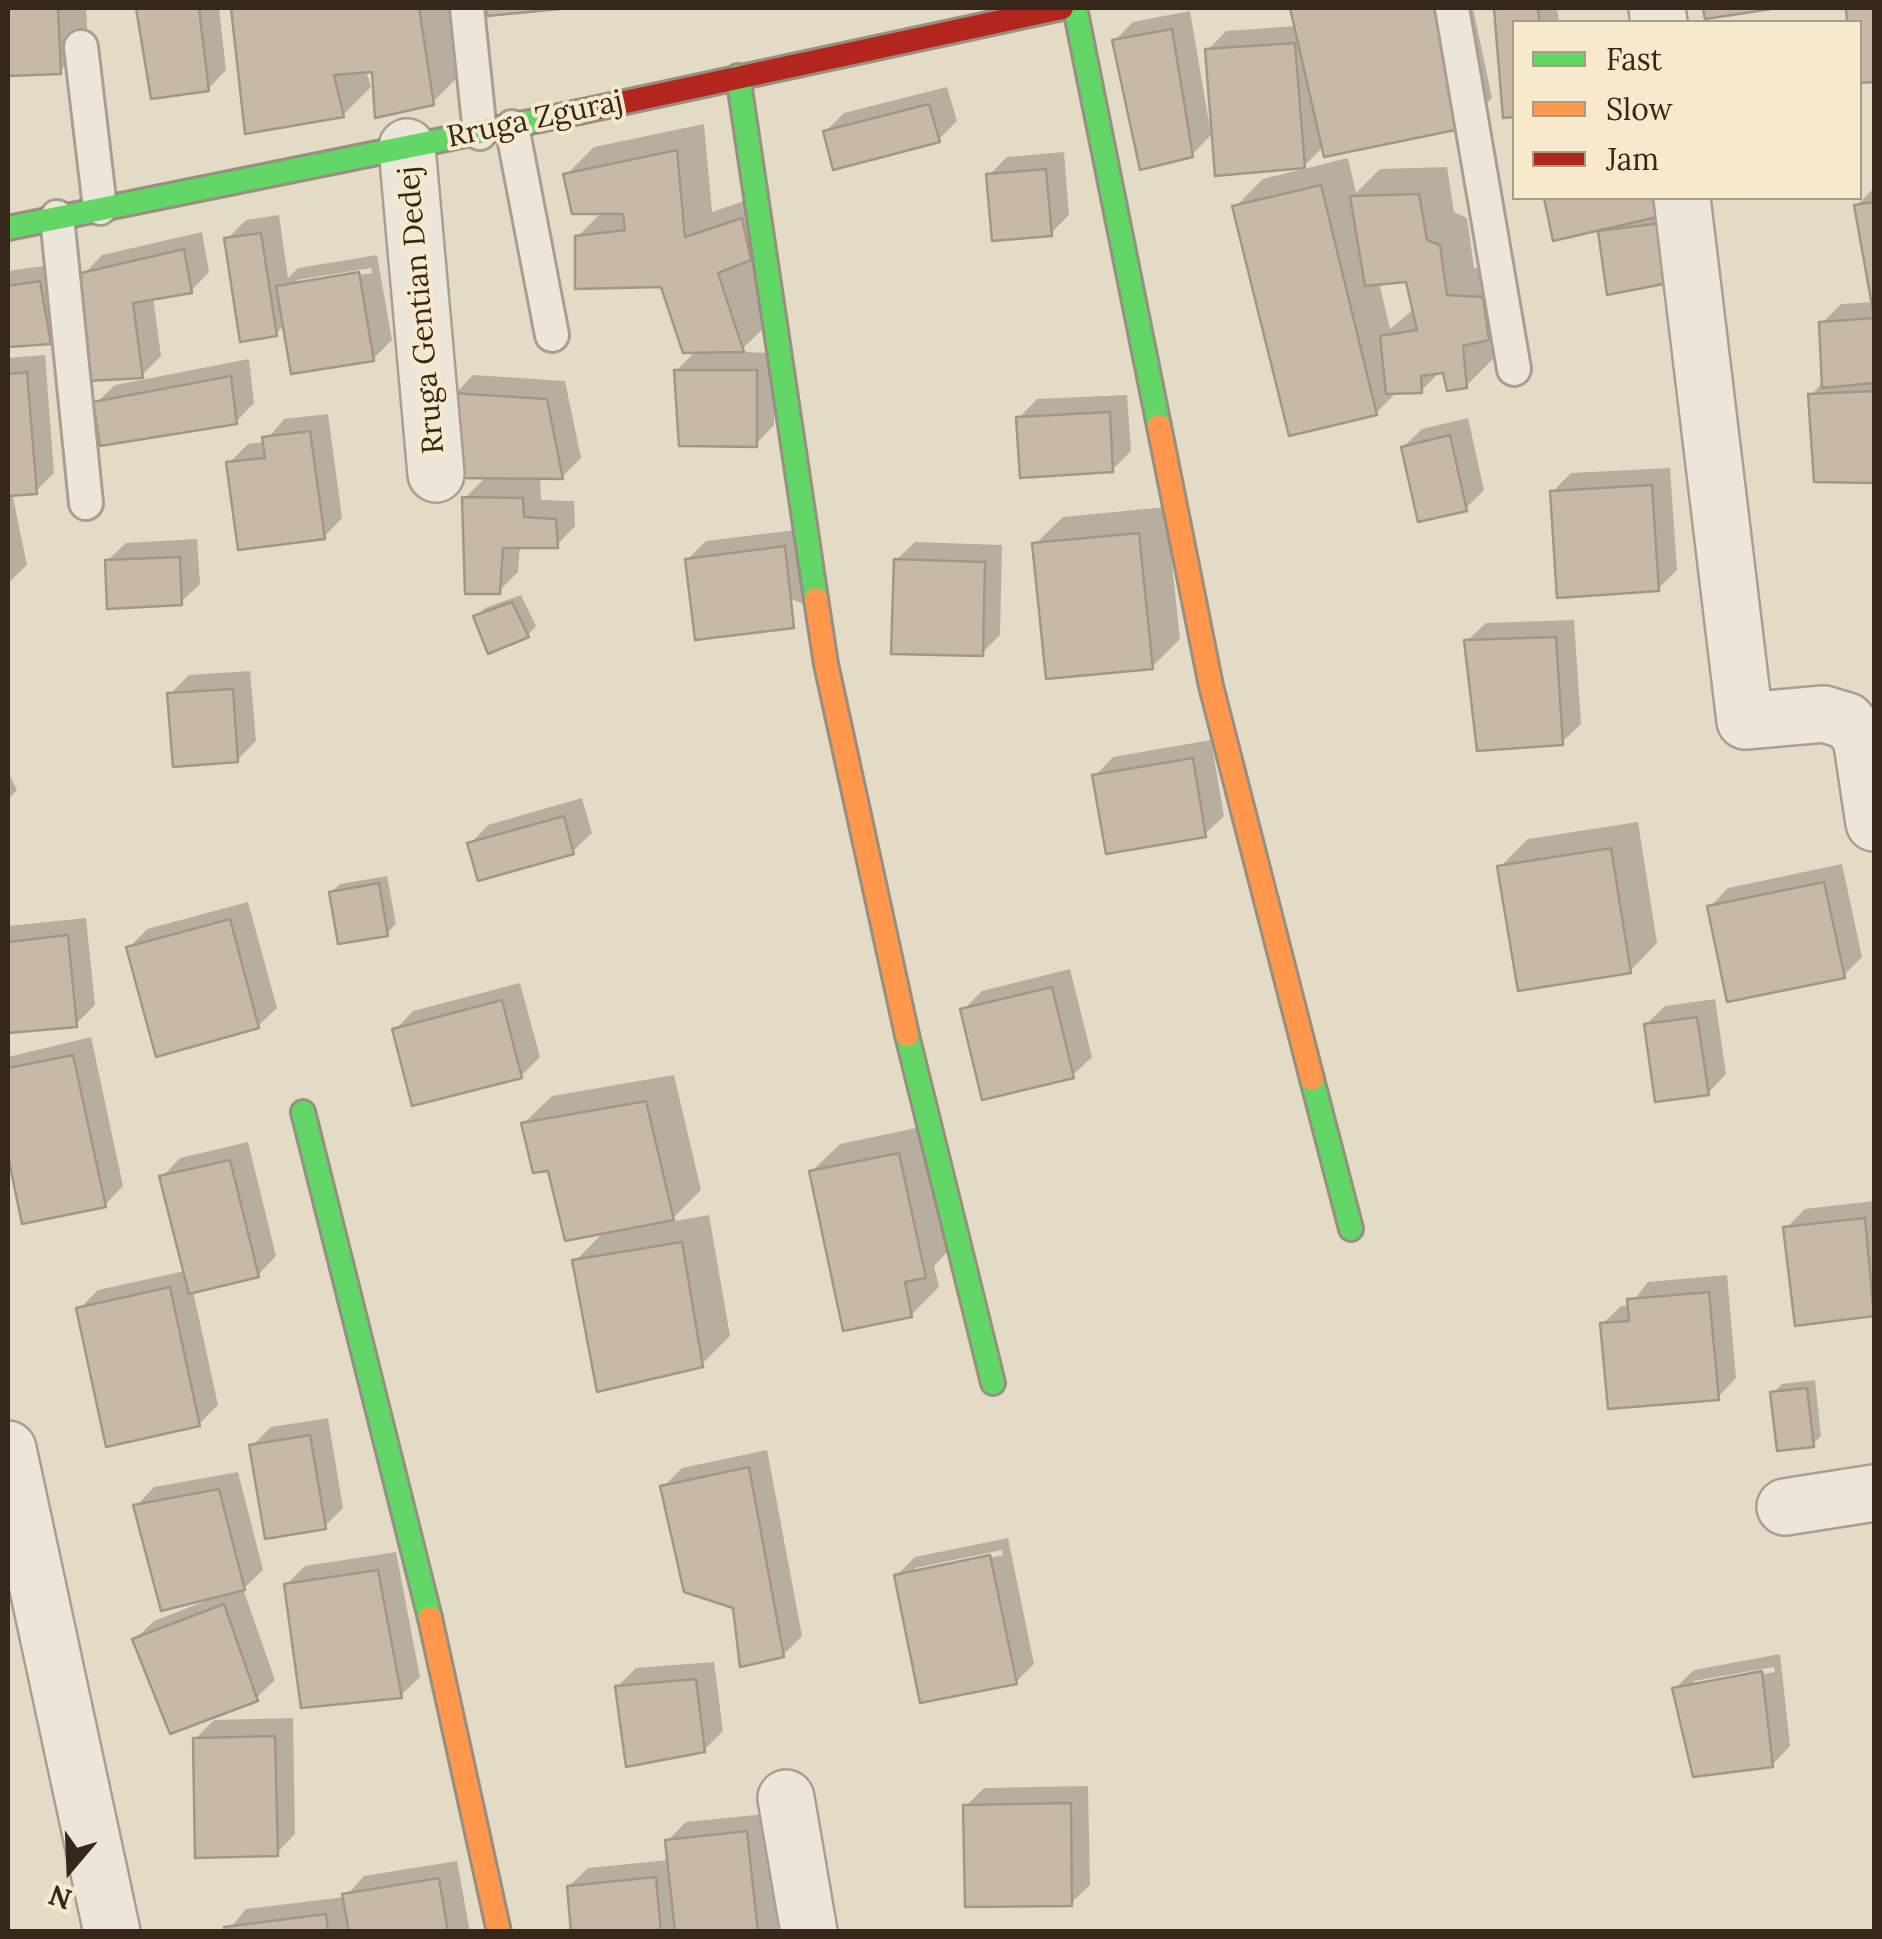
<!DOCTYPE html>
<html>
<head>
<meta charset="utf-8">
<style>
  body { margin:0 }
  #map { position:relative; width:1882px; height:1939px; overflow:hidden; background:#e4dbc7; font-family:Lora,serif }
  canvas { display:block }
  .frame { position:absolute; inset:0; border:10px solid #36271a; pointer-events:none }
  .legend { position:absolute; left:1512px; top:20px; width:350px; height:180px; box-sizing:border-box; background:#f7e9cb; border:2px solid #aa9b84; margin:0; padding:12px 18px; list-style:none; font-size:30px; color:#36271a }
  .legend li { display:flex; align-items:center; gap:20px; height:50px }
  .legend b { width:50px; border:2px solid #aa9b84 }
  .north { position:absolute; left:20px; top:1819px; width:100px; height:100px; -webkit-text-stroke:8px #f7e9cb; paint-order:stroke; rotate:199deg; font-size:28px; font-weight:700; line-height:40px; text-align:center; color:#36271a }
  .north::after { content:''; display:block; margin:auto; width:35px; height:45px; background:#36271a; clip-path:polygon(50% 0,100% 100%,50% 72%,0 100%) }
</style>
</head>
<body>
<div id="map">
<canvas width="1882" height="1939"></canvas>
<div class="frame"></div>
<ul class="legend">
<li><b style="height:12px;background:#63d668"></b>Fast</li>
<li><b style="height:12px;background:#ff974d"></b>Slow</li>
<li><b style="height:12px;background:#b3261e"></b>Jam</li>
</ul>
<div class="north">N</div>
</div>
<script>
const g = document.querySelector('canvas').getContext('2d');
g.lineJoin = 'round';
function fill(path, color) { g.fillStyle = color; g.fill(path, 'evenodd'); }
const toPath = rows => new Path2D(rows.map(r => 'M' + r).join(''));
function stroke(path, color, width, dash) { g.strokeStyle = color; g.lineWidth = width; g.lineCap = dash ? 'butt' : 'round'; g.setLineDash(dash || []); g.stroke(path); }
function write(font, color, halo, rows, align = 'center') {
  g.font = font + ' Lora,serif'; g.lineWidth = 8; g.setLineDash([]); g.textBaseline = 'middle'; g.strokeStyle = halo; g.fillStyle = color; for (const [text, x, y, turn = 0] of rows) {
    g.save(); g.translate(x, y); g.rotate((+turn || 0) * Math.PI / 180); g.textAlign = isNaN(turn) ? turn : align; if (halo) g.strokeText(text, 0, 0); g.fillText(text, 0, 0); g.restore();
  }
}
fill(toPath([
  [8,8,86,8,88,43,60,71,8,74],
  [139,8,219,8,226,70,208,89,153,96],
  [234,8,450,8,460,75,432,103,374,69,366,70,371,87,343,115,247,131],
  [1292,8,1473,8,1492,98,1464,126,1324,146,1304,166,1208,50,1226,31,1297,26],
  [1499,8,1557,8,1559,22,1514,22,1514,115,1506,115],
  [1848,8,1874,8,1874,79,1860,81,1860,22,1850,22],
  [1190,11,1211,135,1192,155,1114,41,1133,22],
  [947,87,957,121,938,140,825,132,844,113],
  [704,124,712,212,770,192,770,322,739,352,775,353,774,425,756,444,676,371,696,351,663,285,577,237,602,212,566,175,594,147],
  [1064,152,1069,215,1050,234,989,175,1007,157],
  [1348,158,1356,193,1380,169,1447,167,1454,212,1467,218,1474,268,1511,270,1515,309,1491,334,1494,358,1466,386,1441,371,1421,391,1398,391,1376,413,1235,207,1263,179],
  [1408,279,1415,308,1390,329,1379,282],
  [1874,188,1874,481,1816,480,1811,395,1824,381,1822,323,1841,304,1874,302,1856,206],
  [1547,198,1681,198,1609,292,1600,228,1555,238],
  [279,215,288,278,298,268,377,255,392,340,373,359,285,324,276,334,227,239,246,220],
  [371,268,372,273,297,285,297,280],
  [202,232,209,272,191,291,153,297,161,356,142,375,84,274,102,255],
  [58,264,69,323,50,341,8,345,8,271],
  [45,355,54,473,36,491,12,493,27,565,8,583,8,358],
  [249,359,254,403,236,422,96,403,115,385],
  [473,375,565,381,581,458,562,477,540,476,541,500,574,501,575,526,557,545,520,545,518,572,499,591,465,498,487,476,455,394],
  [1127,395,1131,451,1112,470,1019,418,1037,399],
  [328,414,342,518,324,537,229,463,248,444,265,442,284,419],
  [1468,418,1484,490,1466,508,1403,447,1422,429],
  [1670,468,1677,570,1658,589,1552,492,1571,473],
  [1166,507,1180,639,1152,667,1035,544,1063,517],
  [803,529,812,607,687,560,706,541],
  [197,539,200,584,181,602,107,561,126,543],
  [915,542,1002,545,1000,635,982,653,896,560],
  [521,595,536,626,528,635,476,616,485,608],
  [1574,620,1581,724,1562,742,1467,641,1486,623],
  [250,671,256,741,237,760,170,694,189,675],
  [1211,740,1224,816,1205,834,1095,776,1113,757],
  [8,772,17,790,8,799],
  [582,798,592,833,573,851,470,844,488,825],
  [1638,822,1657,943,1630,971,1500,867,1528,839],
  [1842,864,1862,957,1843,976,1710,907,1728,888],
  [387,876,396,924,387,933,331,892,340,884],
  [248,902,277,1008,258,1026,129,948,147,929],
  [86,918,95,1005,76,1024,8,1031,8,926],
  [1070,969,1092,1057,1073,1075,963,1010,982,991],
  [520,983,540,1057,521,1076,395,1030,413,1011],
  [1715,999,1726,1074,1708,1093,1646,1024,1665,1006],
  [91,1037,123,1186,105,1205,24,1221,8,1144,8,1057],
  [674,1075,701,1190,669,1222,709,1215,730,1336,702,1364,575,1261,605,1231,550,1168,524,1123,552,1096],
  [926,1126,952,1247,934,1266,939,1287,911,1315,812,1171,840,1144],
  [248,1142,276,1256,258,1275,193,1291,218,1405,199,1424,79,1309,98,1290,185,1271,162,1177,180,1158],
  [1874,1201,1874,1314,1797,1323,1786,1228,1805,1209],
  [1727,1275,1736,1378,1718,1397,1602,1324,1621,1306,1630,1305,1648,1282],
  [1815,1380,1821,1436,1812,1445,1773,1393,1782,1384],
  [328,1418,343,1508,324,1527,252,1446,271,1427],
  [767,1450,802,1636,783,1655,736,1607,663,1487,682,1468],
  [238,1472,263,1570,243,1589,275,1680,256,1698,135,1639,154,1621,208,1600,136,1506,154,1487],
  [1008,1538,1034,1664,1016,1682,897,1575,915,1557],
  [1002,1550,1003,1555,915,1573,915,1568],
  [396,1552,420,1677,401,1695,286,1585,305,1566],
  [1780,1654,1790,1746,1772,1765,1675,1688,1694,1670],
  [1774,1667,1775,1672,1694,1686,1694,1681],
  [714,1662,723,1731,704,1750,617,1687,636,1668],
  [293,1718,295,1834,277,1853,195,1739,214,1720],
  [1088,1786,1090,1885,1071,1903,966,1806,984,1788],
  [765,1814,778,1932,574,1932,569,1886,588,1868,669,1860,667,1841,686,1822],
  [457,1861,470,1932,227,1932,246,1909,345,1897,364,1876]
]), '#0003');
const building = toPath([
  [8,8,58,8,61,74,8,76,8,8],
  [136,8,199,8,209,91,151,99,136,8],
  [231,8,419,8,434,105,375,118,372,72,334,75,344,117,245,134,231,8],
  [486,8,570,8,487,16,486,8],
  [1290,8,1440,8,1465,128,1324,157,1290,8],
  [1538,8,1539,22,1514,22,1514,117,1503,118,1494,9,1538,8],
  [1703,8,1778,8,1705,19,1703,8],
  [1846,8,1874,8,1874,82,1860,83,1860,22,1847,22,1846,8],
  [1172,29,1193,157,1140,170,1112,40,1172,29],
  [1295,43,1305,168,1215,176,1205,49,1295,43],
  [929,104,940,142,833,170,823,131,929,104],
  [677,150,685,237,742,218,751,260,718,273,744,352,683,353,661,287,575,289,575,236,625,230,623,214,572,214,563,174,677,150],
  [1046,169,1052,236,992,241,986,174,1046,169],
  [1321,185,1377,415,1289,436,1232,206,1321,185],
  [1419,194,1427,240,1440,245,1447,295,1483,297,1489,340,1463,346,1467,388,1447,391,1443,373,1421,376,1422,393,1386,394,1380,336,1417,330,1406,282,1365,286,1350,196,1419,194],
  [1544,198,1662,198,1666,215,1553,241,1544,198],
  [1874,202,1874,311,1873,311,1854,205,1874,202],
  [1670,222,1679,281,1607,295,1598,231,1670,222],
  [261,233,277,336,240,342,224,238,261,233],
  [184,249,192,293,133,303,143,378,87,381,81,273,184,249],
  [359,272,374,361,291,374,276,286,359,272],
  [40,281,51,344,8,347,8,286,40,281],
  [1874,318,1874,383,1822,388,1819,322,1874,318],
  [674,370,757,370,757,447,679,446,674,370],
  [27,372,37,494,8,496,8,374,27,372],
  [231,376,237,424,100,446,93,402,231,376],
  [1874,391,1874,483,1814,482,1808,394,1874,391],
  [452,393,547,399,563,479,450,478,452,393],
  [1110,412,1113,472,1020,478,1016,417,1110,412],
  [310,431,325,539,238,550,226,462,265,458,262,437,310,431],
  [1450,435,1467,511,1418,522,1401,447,1450,435],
  [1652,485,1659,591,1557,598,1550,491,1652,485],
  [462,497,523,498,524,517,556,519,558,548,503,548,500,594,465,594,462,497],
  [1139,533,1153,669,1046,679,1032,543,1139,533],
  [785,546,794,628,695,640,685,559,785,546],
  [180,557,182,605,107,609,105,560,180,557],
  [894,559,985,562,983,656,891,654,894,559],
  [512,602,529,637,488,654,473,616,512,602],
  [1556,637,1563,745,1477,751,1464,640,1556,637],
  [233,689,238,762,173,767,167,693,233,689],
  [1193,758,1206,837,1106,854,1092,775,1193,758],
  [564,816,574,854,478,881,467,843,564,816],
  [1611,848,1631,973,1518,991,1497,866,1611,848],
  [1824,882,1845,978,1727,1002,1707,906,1824,882],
  [379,883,388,936,338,944,329,892,379,883],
  [230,919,259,1028,156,1057,126,947,230,919],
  [68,935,77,1027,8,1033,8,942,68,935],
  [1052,987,1074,1078,982,1100,960,1009,1052,987],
  [502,1000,522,1078,412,1106,392,1029,502,1000],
  [1697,1017,1709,1095,1655,1102,1644,1024,1697,1017],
  [73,1055,106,1207,22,1224,8,1156,8,1068,73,1055],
  [646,1101,674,1220,565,1241,548,1171,533,1173,521,1123,646,1101],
  [899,1153,926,1278,905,1282,912,1317,843,1331,809,1171,899,1153],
  [230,1160,259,1277,189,1294,159,1176,230,1160],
  [1865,1218,1874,1316,1795,1326,1783,1227,1865,1218],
  [682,1242,703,1367,597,1392,572,1260,682,1242],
  [170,1287,200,1426,106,1447,76,1308,170,1287],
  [1709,1292,1719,1400,1608,1409,1600,1323,1629,1321,1627,1299,1709,1292],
  [1807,1388,1814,1447,1777,1451,1770,1392,1807,1388],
  [310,1435,326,1529,265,1539,249,1445,310,1435],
  [749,1467,784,1657,740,1667,733,1608,684,1592,660,1486,749,1467],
  [219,1489,245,1590,161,1611,133,1505,219,1489],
  [990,1555,1017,1684,920,1703,894,1575,990,1555],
  [378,1570,402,1698,301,1708,284,1584,378,1570],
  [224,1604,258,1701,170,1734,132,1639,224,1604],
  [1762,1671,1773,1767,1693,1777,1672,1688,1762,1671],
  [696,1679,705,1752,626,1767,615,1686,696,1679],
  [275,1736,278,1856,195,1858,193,1738,275,1736],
  [1071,1803,1072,1906,965,1907,963,1805,1071,1803],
  [747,1831,758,1932,675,1932,665,1840,747,1831],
  [656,1877,661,1932,571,1932,567,1886,656,1877],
  [439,1878,448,1932,349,1932,342,1894,439,1878],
  [326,1914,328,1932,225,1932,224,1927,326,1914]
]);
fill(building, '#c8b8a8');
stroke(building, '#a49687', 2.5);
const lane = toPath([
  [467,8,480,133],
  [1452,8,1514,369],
  [81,47,100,208],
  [512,127,552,335],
  [57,217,86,503]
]);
const street = toPath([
  [1657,8,1659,22],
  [407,147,436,474],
  [1682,198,1745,721,1824,714,1847,721,1861,737,1874,823],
  [8,1449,112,1932],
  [1785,1507,1874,1493],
  [786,1798,809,1932]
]);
const fast = toPath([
  [1075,8,1159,426],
  [738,76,816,599],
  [8,228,579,112],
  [907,1035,993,1383],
  [1312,1079,1351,1229],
  [303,1112,430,1618]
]);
const slow = toPath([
  [1159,426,1211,686,1312,1079],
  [816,599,826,664,907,1035],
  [430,1618,499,1932]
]);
const jam = toPath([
  [579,112,1062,8]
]);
stroke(lane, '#a89f91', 38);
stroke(street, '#a89f91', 60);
stroke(fast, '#988f81', 28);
stroke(slow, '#988f81', 28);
stroke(jam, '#988f81', 28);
stroke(lane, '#ebe5da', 32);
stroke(street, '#ebe5da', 55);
stroke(fast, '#63d668', 22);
stroke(slow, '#ff974d', 22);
stroke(jam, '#b3261e', 22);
write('30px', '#36271a', '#f7e9cb', [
  ["Rruga Zguraj",535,120,-12],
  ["Rruga Gentian Dedej",422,310,-95]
]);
</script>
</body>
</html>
